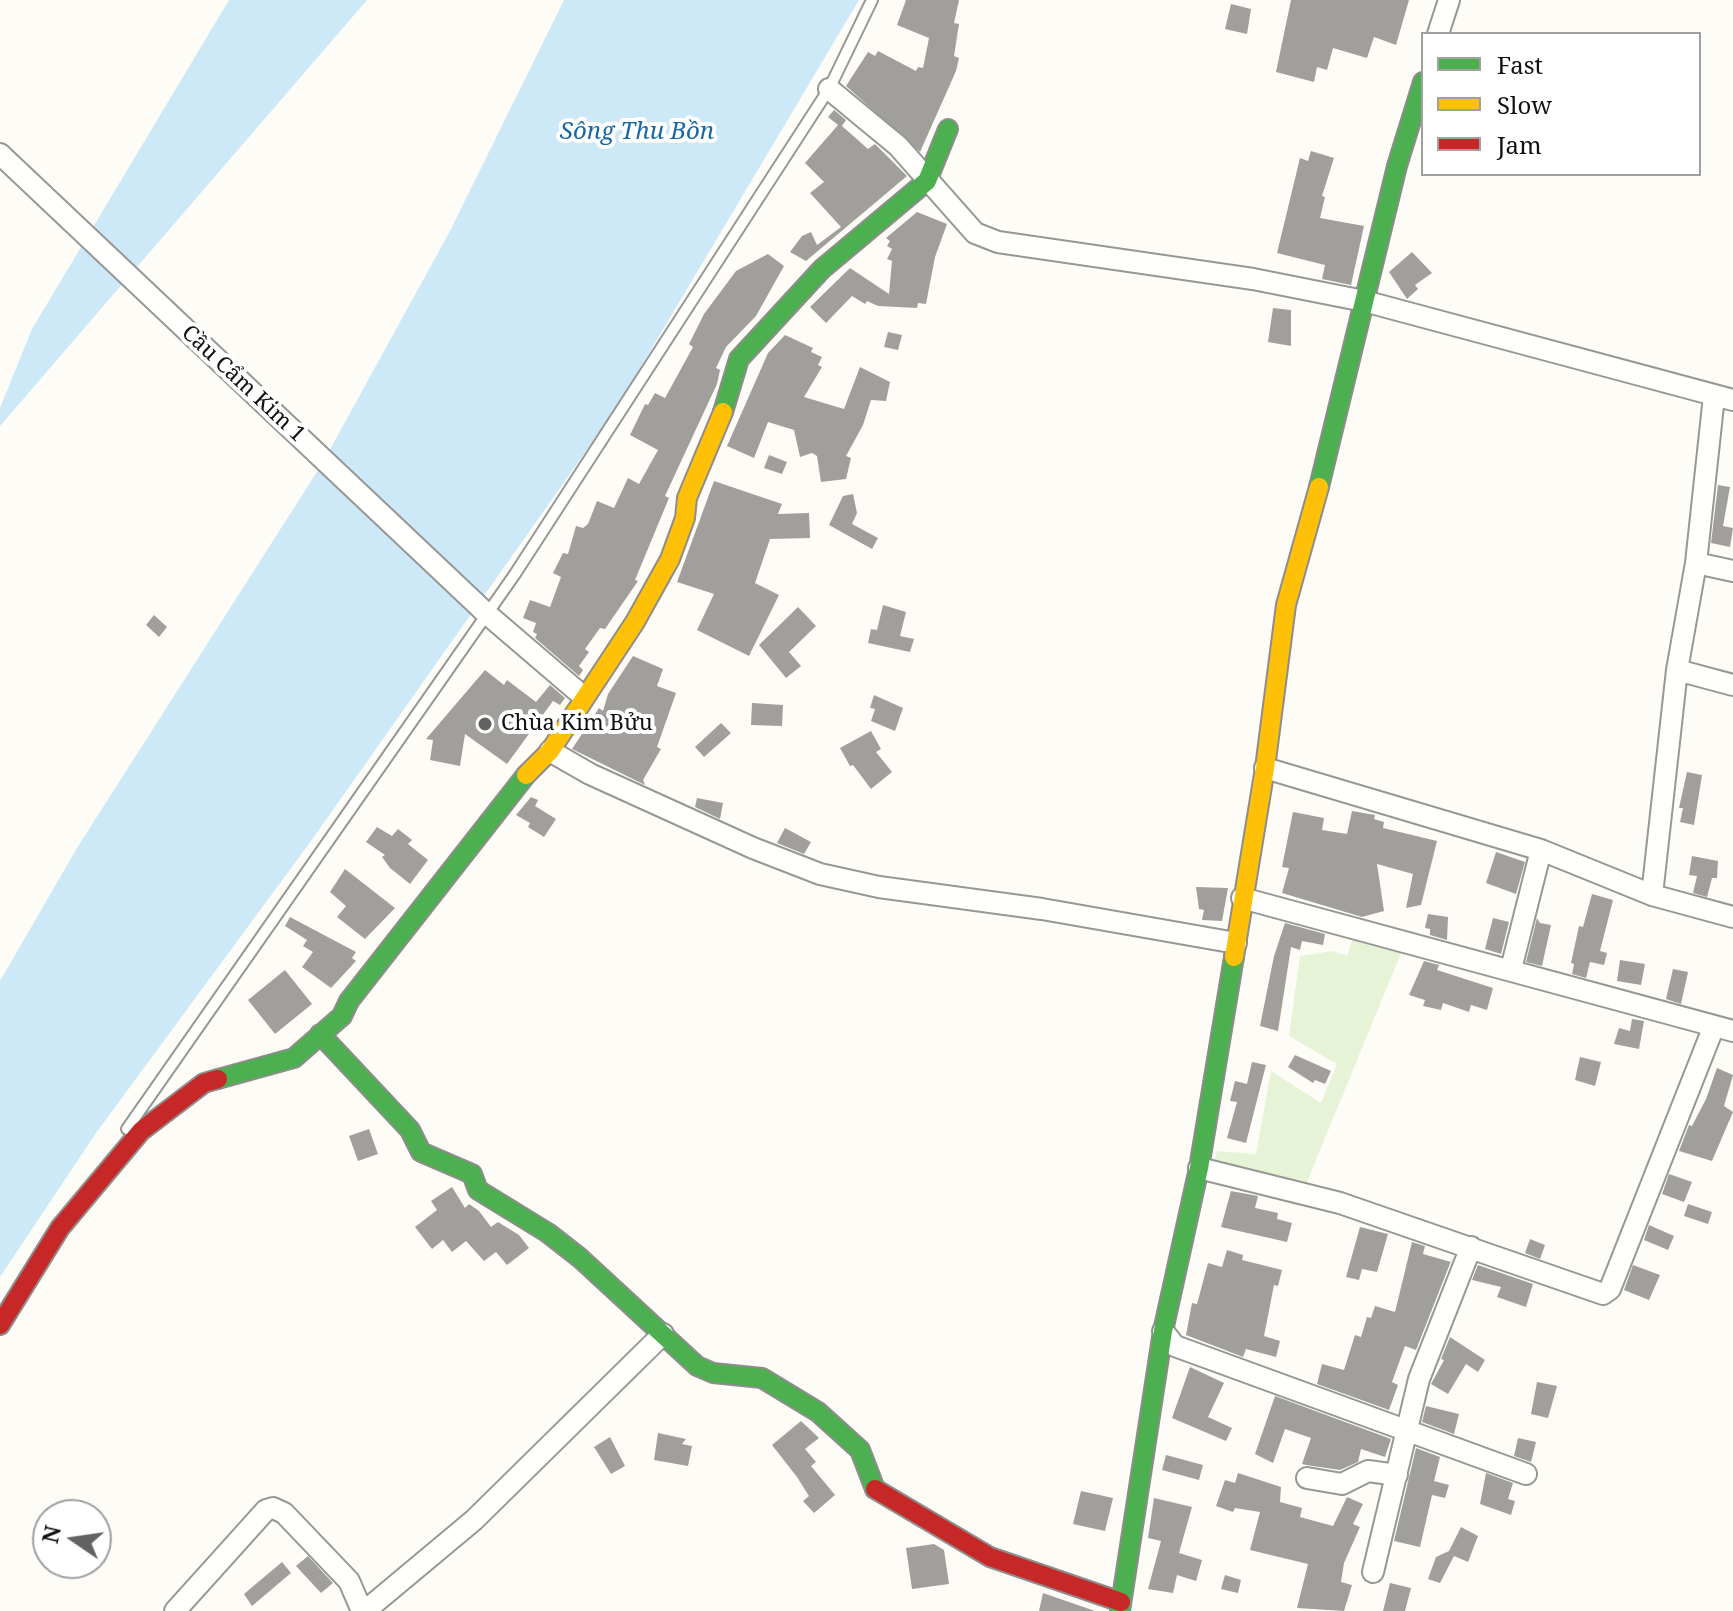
<!DOCTYPE html>
<html>
<head>
<meta charset="utf-8">
<style>
  body { margin:0 }
  #map { position:relative; width:1733px; height:1611px; overflow:hidden; background:#fdfcf7; font-family:"Noto Serif",serif }
  canvas { display:block }
  .legend { position:absolute; left:1421px; top:32px; width:280px; height:144px; box-sizing:border-box; background:#fff; border:2px solid #a0a0a0; margin:0; padding:10px 14px; list-style:none; font-size:24px; color:#111 }
  .legend li { display:flex; align-items:center; gap:16px; height:40px }
  .legend b { width:40px; border:2px solid #a0a0a0 }
  .north { position:absolute; left:32px; top:1499px; width:80px; height:80px; box-sizing:border-box; background:#fff; border:2px solid #a0a0a0; border-radius:50%; rotate:283deg; font-size:22px; font-weight:700; line-height:32px; text-align:center; color:#111 }
  .north::after { content:''; display:block; margin:auto; width:28px; height:36px; background:#646362; clip-path:polygon(50% 0,100% 100%,50% 72%,0 100%) }
</style>
</head>
<body>
<div id="map">
<canvas width="1733" height="1611"></canvas>
<ul class="legend">
<li><b style="height:10px;background:#4caf50"></b>Fast</li>
<li><b style="height:10px;background:#ffc107"></b>Slow</li>
<li><b style="height:10px;background:#c62828"></b>Jam</li>
</ul>
<div class="north">N</div>
</div>
<script>
const g = document.querySelector('canvas').getContext('2d');
g.lineJoin = 'round';
function fill(path, color) { g.fillStyle = color; g.fill(path, 'evenodd'); }
const toPath = rows => new Path2D(rows.map(r => 'M' + r).join(''));
function stroke(path, color, width, dash) { g.strokeStyle = color; g.lineWidth = width; g.lineCap = dash ? 'butt' : 'round'; g.setLineDash(dash || []); g.stroke(path); }
function write(font, color, halo, rows, align = 'center') {
  g.font = font + ' "Noto Serif",serif'; g.lineWidth = 8; g.setLineDash([]); g.textBaseline = 'middle'; g.strokeStyle = halo; g.fillStyle = color; for (const [text, x, y, turn = 0] of rows) {
    g.save(); g.translate(x, y); g.rotate((+turn || 0) * Math.PI / 180); g.textAlign = isNaN(turn) ? turn : align; if (halo) g.strokeText(text, 0, 0); g.fillText(text, 0, 0); g.restore();
  }
}
fill(toPath([
  [1356,929,1404,946,1297,1206,1210,1177,1217,1151,1256,1154,1271,1071,1321,1103,1337,1064,1289,1036,1300,956,1333,951,1347,956]
]), '#e7f3d7');
fill(toPath([
  [229,0,367,0,0,426,0,408,32,329],
  [564,0,859,0,615,410,311,841,96,1133,0,1277,0,981,77,848,322,464,450,231]
]), '#cde8f7');
fill(toPath([
  [906,0,959,0,954,23,959,24,954,56,959,58,956,71,920,152,846,86,868,52,875,56,878,51,916,71,918,67,923,68,929,38,897,25],
  [1291,0,1409,0,1396,45,1374,37,1367,58,1333,48,1327,70,1317,67,1314,82,1276,72],
  [1231,4,1251,9,1247,34,1225,29],
  [834,110,846,120,842,126,868,149,875,144,907,176,806,261,790,252,802,236,811,232,817,245,841,227,810,193,824,182,805,163,838,125,828,117],
  [1311,151,1334,158,1322,196,1325,197,1320,218,1364,226,1351,285,1322,279,1325,265,1277,253,1300,158,1308,161],
  [917,212,947,224,935,257,926,304,918,303,917,308,878,306,867,301,865,304,852,296,826,323,810,307,850,268,889,294,892,261,887,259,892,249,887,246,890,241,886,238],
  [1412,252,1432,273,1415,285,1418,289,1407,299,1389,272],
  [768,254,784,266,756,316,726,347,716,368,720,370,717,384,665,496,669,498,635,580,638,581,605,629,600,628,585,649,589,652,579,666,583,670,579,676,535,638,537,634,533,632,536,623,523,618,530,600,550,607,561,577,553,573,563,553,568,554,576,526,583,528,588,524,597,501,614,508,628,478,639,484,658,450,630,435,645,404,648,405,655,393,665,398,693,347,689,344,704,314,736,271],
  [1273,308,1291,310,1291,346,1268,342],
  [888,332,902,335,898,350,884,347],
  [785,335,813,348,811,352,822,357,818,365,822,367,804,397,844,409,860,367,890,382,886,401,871,400,863,425,846,456,851,458,846,479,821,482,817,456,812,453,800,457,794,430,768,422,754,458,727,446,768,353],
  [769,455,787,462,782,474,764,468],
  [714,481,782,504,778,514,809,513,810,538,770,539,755,583,779,595,749,656,697,630,714,594,677,582],
  [1718,485,1730,487,1723,526,1733,528,1730,547,1711,543],
  [853,494,857,513,852,524,878,538,872,549,829,525,843,496],
  [883,605,906,612,900,636,914,639,910,652,868,643,871,629,877,630],
  [798,607,816,626,789,652,801,666,786,678,759,645],
  [154,615,167,627,159,637,146,625],
  [633,656,663,669,657,686,676,693,657,747,661,749,643,780,645,785,572,749,599,708,603,711,608,694],
  [485,670,504,685,507,680,536,702,550,685,565,698,560,705,553,701,507,764,465,734,460,766,430,760,433,740,426,739],
  [874,695,903,708,895,731,871,721,875,709,870,708],
  [752,703,783,705,782,726,751,725],
  [721,723,731,733,704,757,695,747],
  [871,731,881,749,876,752,892,772,871,789,853,765,850,766,840,748],
  [1687,772,1702,775,1694,825,1680,822,1683,808,1679,808],
  [531,797,538,800,535,806,556,819,544,837,528,827,530,823,516,815],
  [697,798,723,803,720,819,695,807],
  [1352,811,1375,815,1374,819,1384,822,1383,828,1437,841,1421,905,1406,908,1413,874,1377,864,1384,911,1362,917,1282,893,1289,868,1282,867,1293,812,1324,818,1322,830,1347,834],
  [377,827,392,836,398,829,412,840,408,844,428,860,410,884,390,868,382,857,385,855,366,842],
  [785,828,811,842,804,854,777,843],
  [1496,852,1525,862,1516,894,1486,883],
  [1692,856,1718,861,1717,878,1712,878,1707,897,1693,893,1697,876,1689,875],
  [345,869,395,908,365,939,337,917,346,906,330,892],
  [1196,887,1228,888,1222,921,1202,920,1204,910,1199,909],
  [1592,894,1613,900,1600,951,1607,953,1604,965,1590,962,1586,978,1572,974,1574,964,1571,963,1579,926,1583,927],
  [1428,914,1448,917,1447,940,1430,935,1430,929,1425,928],
  [290,917,356,952,352,958,356,961,331,988,302,967,313,952,303,946,307,940,285,926],
  [1493,918,1509,922,1501,954,1485,949],
  [1537,918,1540,923,1551,925,1542,966,1526,962],
  [1285,923,1325,934,1323,945,1302,941,1300,950,1291,947,1278,1031,1260,1026,1274,956],
  [1620,960,1645,964,1641,985,1617,981],
  [1424,961,1439,965,1437,970,1493,988,1487,1010,1471,1005,1469,1012,1443,1003,1441,1010,1423,1006,1425,1000,1409,995],
  [1673,969,1688,972,1681,1004,1666,999],
  [285,970,312,1004,275,1034,248,1000],
  [1632,1019,1644,1021,1639,1049,1614,1044,1619,1028,1630,1031],
  [1295,1055,1331,1071,1325,1084,1315,1080,1313,1083,1288,1067],
  [1580,1057,1601,1062,1595,1086,1575,1080],
  [1252,1062,1266,1065,1246,1143,1227,1138,1237,1102,1230,1101,1235,1081,1247,1084],
  [1717,1068,1733,1075,1724,1106,1733,1112,1712,1161,1679,1151,1689,1125,1692,1126,1706,1099],
  [369,1129,378,1154,358,1161,349,1136],
  [1669,1174,1692,1182,1684,1202,1662,1194],
  [452,1187,465,1208,469,1204,479,1211,491,1227,498,1222,519,1235,529,1248,507,1265,496,1252,484,1261,466,1241,452,1252,443,1240,432,1249,415,1227,437,1210,431,1201],
  [1231,1191,1258,1196,1255,1208,1278,1213,1277,1219,1292,1223,1287,1242,1221,1227],
  [1688,1204,1712,1212,1708,1224,1684,1216],
  [1649,1225,1674,1236,1668,1250,1644,1240],
  [1360,1227,1388,1234,1377,1272,1362,1269,1359,1280,1346,1277],
  [1530,1239,1545,1245,1540,1259,1525,1253],
  [1412,1242,1425,1246,1423,1254,1451,1262,1453,1256,1416,1350,1405,1346,1392,1382,1398,1385,1389,1410,1317,1384,1322,1364,1344,1370,1355,1335,1361,1337,1367,1317,1371,1318,1375,1306,1395,1312],
  [1227,1250,1243,1255,1242,1260,1282,1270,1278,1286,1274,1285,1264,1336,1280,1341,1276,1357,1246,1349,1243,1357,1186,1335,1192,1303,1197,1304,1208,1263,1222,1267],
  [1478,1265,1533,1284,1526,1307,1497,1297,1501,1287,1472,1280],
  [1633,1265,1660,1275,1649,1300,1624,1290],
  [1450,1337,1485,1360,1478,1372,1466,1364,1448,1394,1431,1384,1444,1360,1441,1359],
  [1190,1367,1224,1383,1208,1417,1232,1428,1226,1441,1172,1418],
  [1537,1382,1557,1386,1548,1418,1531,1414],
  [1275,1396,1391,1439,1385,1457,1361,1449,1358,1462,1340,1470,1306,1465,1302,1464,1311,1438,1285,1429,1273,1463,1255,1454],
  [1426,1406,1459,1414,1454,1434,1422,1422],
  [801,1421,819,1438,805,1449,816,1462,811,1466,835,1495,814,1513,803,1501,809,1496,797,1477,772,1445],
  [658,1433,686,1439,682,1444,692,1446,688,1466,654,1460],
  [610,1437,625,1466,611,1474,594,1447],
  [1518,1438,1536,1442,1531,1462,1514,1456],
  [1416,1448,1440,1457,1434,1481,1449,1485,1445,1498,1432,1495,1420,1547,1394,1541],
  [1166,1455,1203,1465,1199,1480,1162,1470],
  [1238,1473,1281,1487,1280,1502,1302,1508,1300,1517,1333,1526,1347,1497,1363,1504,1353,1524,1360,1527,1344,1563,1341,1582,1352,1585,1344,1611,1297,1608,1308,1564,1250,1550,1260,1512,1235,1508,1233,1512,1216,1506,1225,1480,1235,1483],
  [1486,1473,1513,1483,1508,1499,1515,1501,1511,1515,1480,1504],
  [1081,1491,1113,1498,1105,1531,1073,1524],
  [1154,1498,1192,1507,1179,1553,1202,1560,1196,1581,1177,1575,1173,1593,1148,1589,1161,1541,1148,1538],
  [1461,1527,1478,1536,1468,1562,1454,1556,1440,1583,1428,1579,1436,1557,1449,1551],
  [934,1544,944,1550,949,1584,912,1589,906,1548],
  [308,1556,333,1583,321,1593,296,1566],
  [282,1562,291,1573,252,1606,244,1594],
  [1225,1575,1241,1580,1238,1593,1221,1589],
  [1390,1583,1411,1588,1405,1611,1383,1611],
  [1043,1593,1095,1611,1039,1611]
]), '#a19f9c');
const lane = toPath([
  [127,1129,515,574,829,89,872,0]
]);
const street = toPath([
  [1438,34,1449,0],
  [829,89,898,146,975,233,998,242,1253,279,1364,301,1733,400],
  [0,154,487,614,584,697],
  [1696,563,1733,571],
  [1677,670,1733,685],
  [550,751,590,774,753,848,820,874,879,887,1042,909,1236,943],
  [1265,768,1541,850,1652,895,1733,917],
  [1652,895,1677,670,1696,563,1714,396],
  [1242,898,1733,1031],
  [1511,969,1541,850],
  [1199,1168,1340,1203,1603,1294,1610,1289,1714,1026],
  [1163,1331,1175,1346,1526,1474],
  [1307,1478,1342,1484,1368,1471,1397,1475],
  [1373,1572,1419,1379,1471,1247],
  [175,1611,266,1510,273,1508,284,1513,349,1581,362,1611],
  [365,1611,474,1520,663,1334]
]);
const fast = toPath([
  [723,412,739,359,822,269,927,181,948,129],
  [1319,487,1397,166,1423,82],
  [320,1034,410,1130,421,1152,472,1174,478,1190,548,1233,580,1258,697,1366,713,1373,762,1378,818,1412,860,1450,875,1489],
  [218,1079,294,1058,342,1016,349,1001,526,775],
  [1120,1611,1163,1331,1199,1168,1234,957]
]);
const slow = toPath([
  [526,775,550,751,635,622,670,559,685,518,687,498,723,412],
  [1234,957,1265,768,1286,605,1319,487]
]);
const jam = toPath([
  [0,1325,60,1228,141,1131,204,1083,218,1079],
  [875,1489,990,1557,1121,1602]
]);
stroke(lane, '#979795', 14);
stroke(street, '#979795', 24);
stroke(fast, '#8e8d8b', 22);
stroke(slow, '#8e8d8b', 22);
stroke(jam, '#8e8d8b', 22);
stroke(lane, '#fffffe', 10);
stroke(street, '#fffffe', 20);
stroke(fast, '#4caf50', 18);
stroke(slow, '#ffc107', 18);
stroke(jam, '#c62828', 18);
for (const [x, y, r, color] of [
  [485,724,8,"#646362"]
]) { const dot = new Path2D(); dot.arc(x, y, r, 0, 2 * Math.PI); g.fillStyle = color; g.fill(dot); stroke(dot, '#fff', 3); }
write('22px', '#111', '#fff', [
  ["Cầu Cẩm Kim 1",243,384,43]
]);
write('22px', '#111', '#fff', [
  ["Chùa Kim Bửu",501,724]
], 'left');
write('italic 24px', '#1768a6', '#fff', [
  ["Sông Thu Bồn",637,132]
]);
</script>
</body>
</html>
